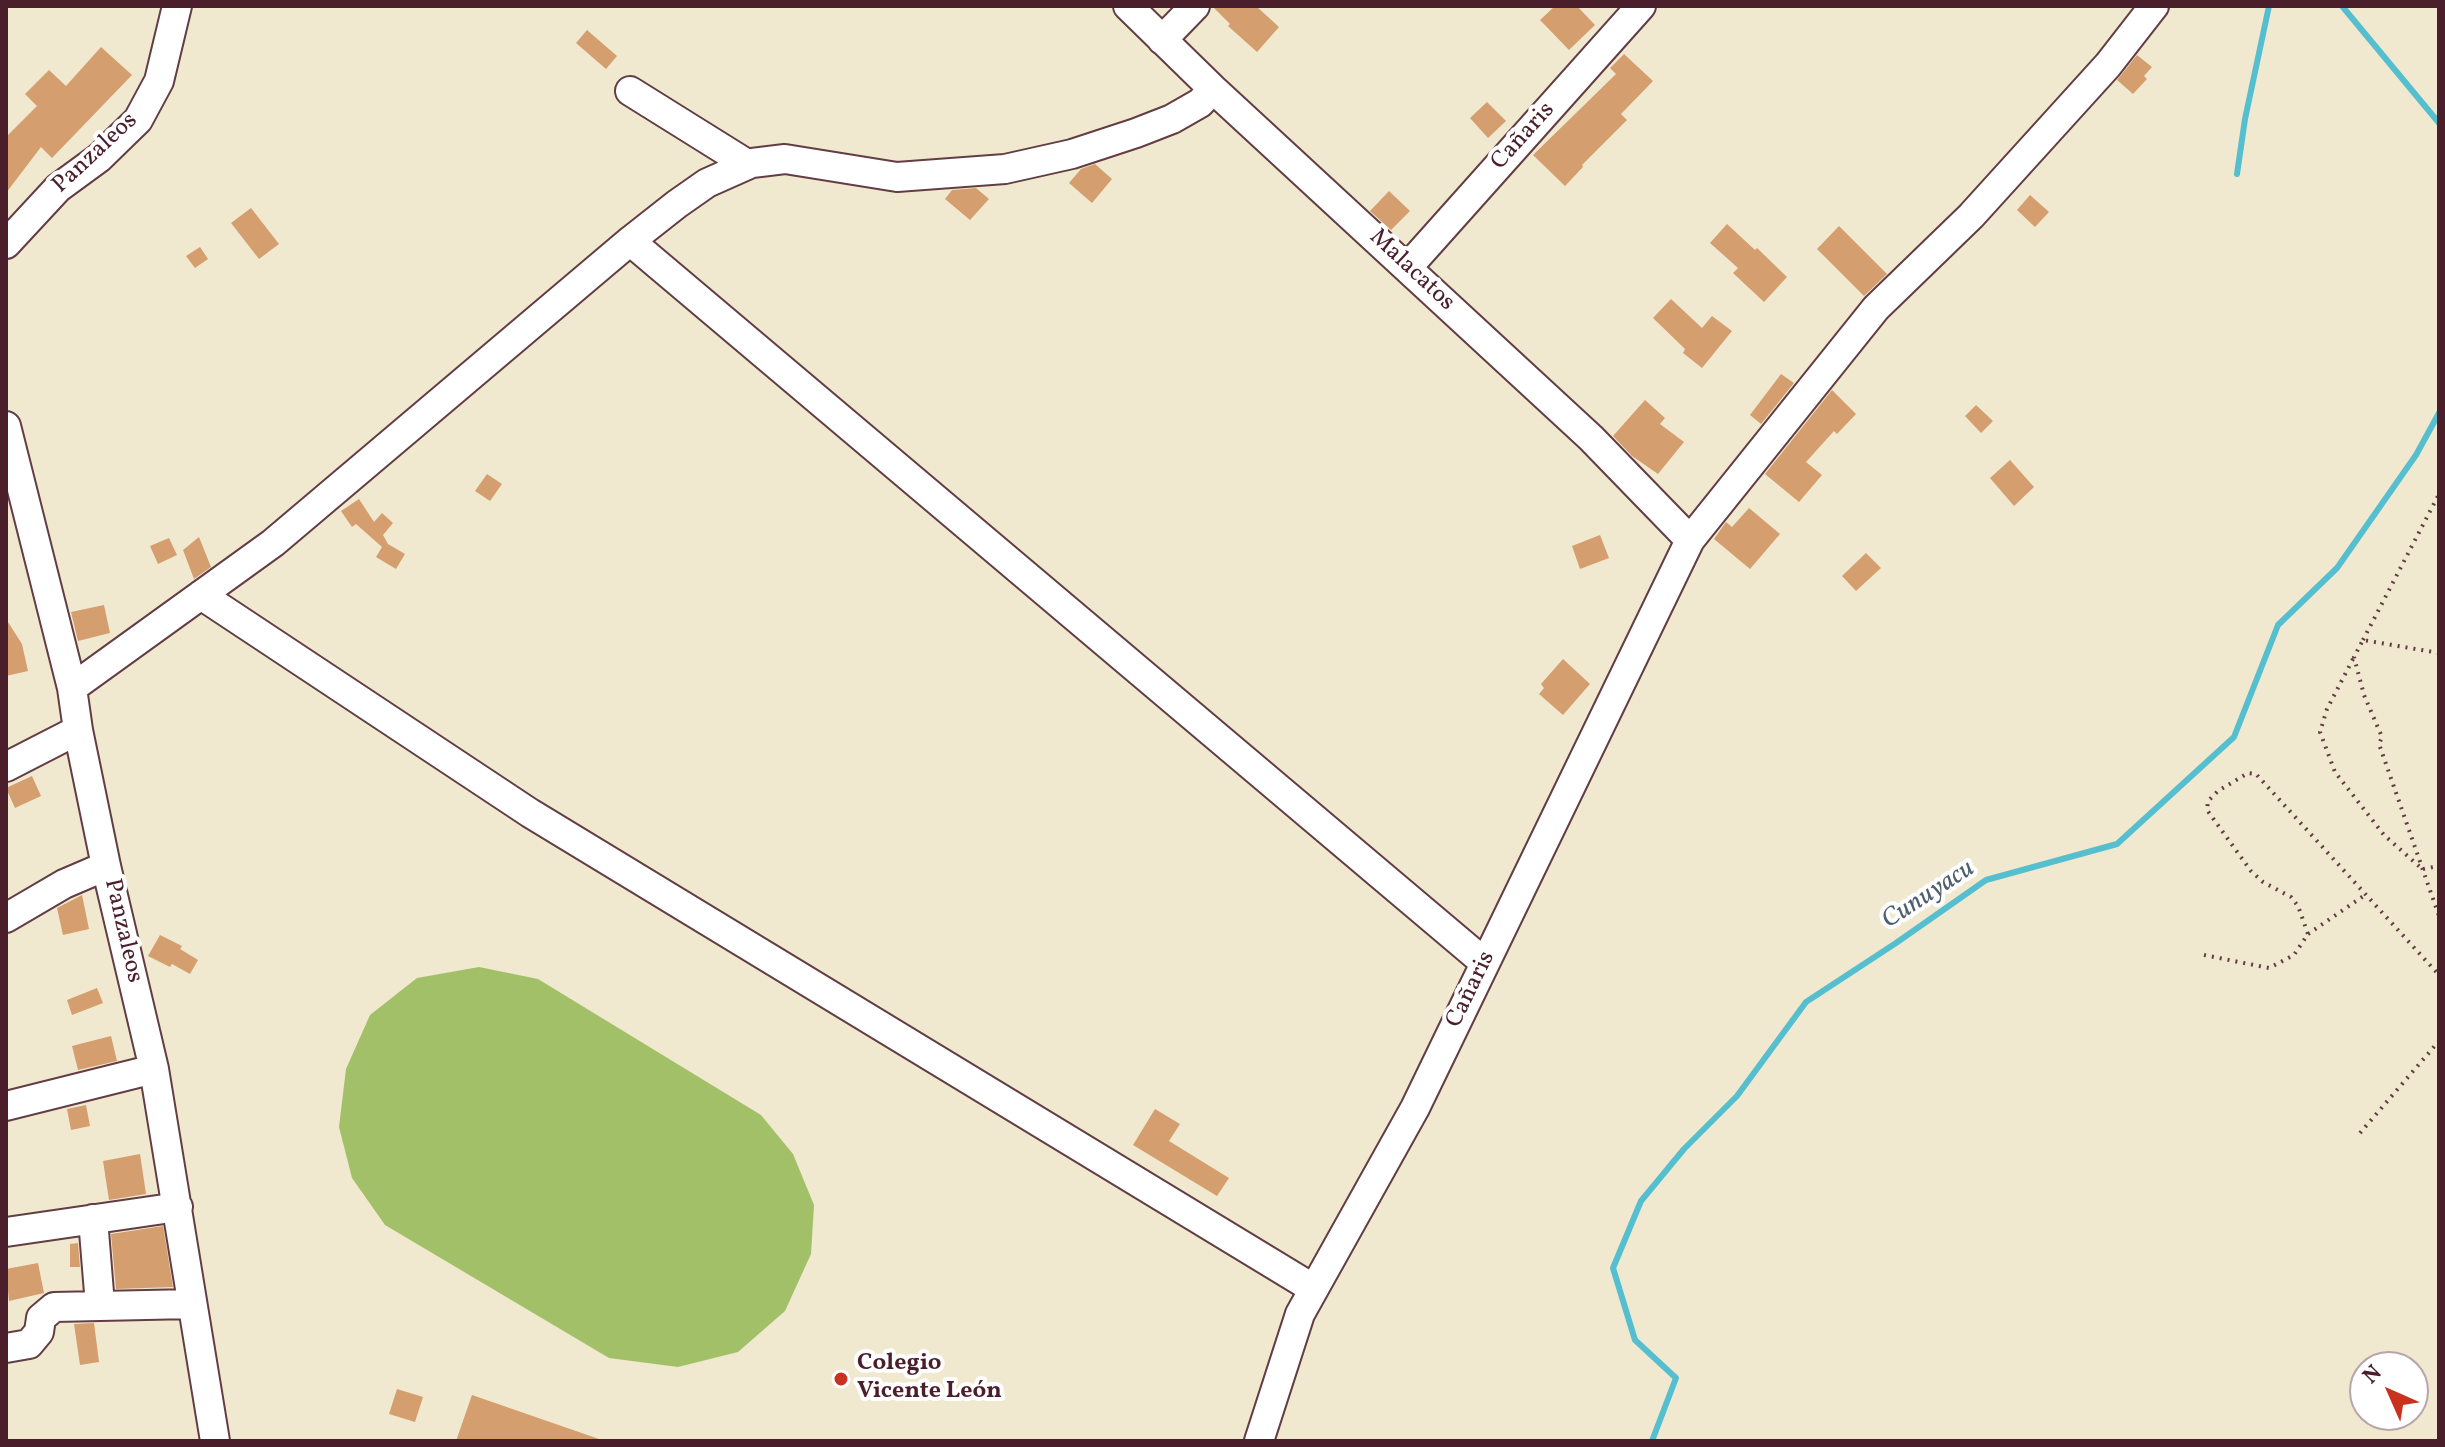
<!DOCTYPE html>
<html>
<head>
<meta charset="utf-8">
<style>
  body { margin:0 }
  #map { position:relative; width:2445px; height:1447px; overflow:hidden; background:#f0e9d0; font-family:Vollkorn,serif }
  canvas { display:block }
  .frame { position:absolute; inset:0; border:8px solid #4a1f2b; pointer-events:none }
  .north { position:absolute; left:2349px; top:1351px; width:80px; height:80px; box-sizing:border-box; background:#fff; border:2px solid #b7a5aa; border-radius:50%; rotate:315deg; font-size:22px; font-weight:700; line-height:32px; text-align:center; color:#4a1f2b }
  .north::after { content:''; display:block; margin:auto; width:28px; height:36px; background:#c8321e; clip-path:polygon(50% 0,100% 100%,50% 72%,0 100%) }
</style>
</head>
<body>
<div id="map">
<canvas width="2445" height="1447"></canvas>
<div class="frame"></div>
<div class="north">N</div>
</div>
<script>
const g = document.querySelector('canvas').getContext('2d');
g.lineJoin = 'round';
function fill(path, color) { g.fillStyle = color; g.fill(path, 'evenodd'); }
const toPath = rows => new Path2D(rows.map(r => 'M' + r).join(''));
function stroke(path, color, width, dash) { g.strokeStyle = color; g.lineWidth = width; g.lineCap = dash ? 'butt' : 'round'; g.setLineDash(dash || []); g.stroke(path); }
function write(font, color, halo, rows, align = 'center') {
  g.font = font + ' Vollkorn,serif'; g.lineWidth = 8; g.setLineDash([]); g.textBaseline = 'middle'; g.strokeStyle = halo; g.fillStyle = color; for (const [text, x, y, turn = 0] of rows) {
    g.save(); g.translate(x, y); g.rotate((+turn || 0) * Math.PI / 180); g.textAlign = isNaN(turn) ? turn : align; if (halo) g.strokeText(text, 0, 0); g.fillText(text, 0, 0); g.restore();
  }
}
fill(toPath([
  [479,967,538,979,761,1115,793,1154,814,1205,811,1254,785,1311,738,1352,678,1367,609,1358,385,1225,352,1178,339,1127,346,1069,370,1015,417,978]
]), '#a2c067');
stroke(toPath([
  [2342,6,2439,123],
  [2237,174,2245,119,2269,6],
  [1652,1441,1676,1378,1635,1340,1613,1268,1641,1201,1684,1149,1737,1096,1806,1002,1896,943,1986,880,2117,844,2234,737,2278,625,2337,568,2416,455,2439,413]
]), '#55bfd0', 6);
fill(toPath([
  [1212,6,1256,6,1279,27,1257,52,1228,26,1230,24],
  [1555,6,1577,6,1595,25,1569,50,1540,20],
  [587,30,617,56,606,69,576,43],
  [101,47,132,75,52,158,41,147,6,193,6,137,37,106,25,94,49,70,66,86],
  [1624,54,1653,81,1621,114,1627,120,1582,165,1583,167,1565,186,1533,155,1616,74,1610,68],
  [2137,55,2152,67,2144,76,2147,79,2133,94,2117,80],
  [1487,102,1506,121,1488,138,1470,118],
  [1095,164,1112,179,1092,203,1069,183,1081,169],
  [976,188,989,199,970,220,945,199,952,190],
  [1389,191,1410,211,1391,230,1370,211],
  [2030,195,2049,212,2035,227,2017,210],
  [251,208,279,244,259,259,231,223],
  [1727,224,1755,250,1757,248,1787,277,1764,302,1733,273,1738,268,1710,243],
  [1839,226,1887,274,1864,296,1817,249],
  [200,247,208,259,195,268,186,256],
  [1671,299,1702,328,1712,316,1732,331,1702,368,1683,353,1685,349,1653,318],
  [1781,374,1794,383,1761,424,1750,415],
  [1832,390,1856,414,1837,434,1834,431,1806,462,1822,475,1799,502,1765,474],
  [1645,400,1665,418,1660,424,1684,442,1658,474,1632,456,1613,436],
  [1976,405,1993,421,1981,433,1965,416],
  [2010,460,2034,487,2014,506,1990,478],
  [487,474,502,484,490,501,475,491],
  [359,499,374,522,382,513,393,523,383,535,388,544,405,554,396,569,376,557,382,547,356,524,352,527,341,511],
  [1749,508,1780,534,1750,569,1714,539,1726,522,1732,527],
  [1600,535,1609,558,1580,569,1572,546],
  [199,537,211,567,194,579,183,550],
  [169,538,177,555,158,564,150,546],
  [1866,553,1881,568,1856,591,1842,576],
  [104,605,110,633,78,641,71,612],
  [6,619,22,644,28,671,6,676],
  [1563,659,1590,684,1563,715,1539,694,1544,688,1541,684],
  [32,776,41,796,15,808,6,788],
  [82,895,89,929,63,935,57,908],
  [160,935,182,946,180,949,198,960,190,974,172,964,170,967,148,956],
  [97,988,103,1003,72,1015,67,1000],
  [111,1036,117,1061,78,1070,72,1046],
  [86,1105,90,1126,71,1130,67,1109],
  [1155,1109,1180,1124,1169,1141,1229,1178,1217,1196,1133,1145],
  [140,1154,146,1194,109,1200,103,1161],
  [163,1226,173,1287,116,1289,111,1234],
  [78,1243,80,1267,70,1267,70,1244],
  [38,1263,44,1293,9,1301,6,1269],
  [94,1323,99,1362,80,1365,74,1324],
  [397,1389,423,1397,415,1422,389,1414],
  [472,1395,599,1439,598,1441,456,1441]
]), '#d49e6f');
const minor = toPath([
  [1128,6,1213,89,1591,438,1690,540],
  [1162,40,1195,6],
  [630,91,747,164],
  [630,241,1485,963],
  [6,244,58,188,99,158,138,120,159,81,177,6],
  [1407,268,1641,6],
  [6,426,72,688,78,730,106,866,154,1069,215,1441],
  [201,595,530,813,1314,1289],
  [72,688,273,543,630,241,677,204,707,183,752,163,785,159,897,177,1005,169,1072,154,1136,133,1172,119,1200,103,1213,89],
  [6,767,78,730],
  [6,918,64,884,106,866],
  [6,1106,154,1069],
  [93,1219,100,1305],
  [6,1232,178,1207],
  [6,1348,29,1344,39,1332,41,1318,54,1307,192,1304],
  [1259,1441,1300,1314,1415,1108,1690,540,1876,308,1971,216,2108,65,2154,6]
]);
stroke(minor, '#633d44', 32);
stroke(toPath([
  [2363,640,2439,494],
  [2439,653,2363,640,2354,657,2364,695,2382,737,2379,744,2439,916],
  [2353,659,2327,709,2320,732,2335,772,2384,835,2420,867],
  [2423,869,2439,866],
  [2308,934,2365,895],
  [2204,955,2269,968,2294,955,2308,934,2298,906,2291,897,2263,882,2251,871,2207,810,2208,801,2218,791,2248,773,2256,774,2439,975],
  [2360,1133,2439,1041]
]), '#633d44', 4, [2, 6]);
stroke(minor, '#fff', 28);
for (const [x, y, r, color] of [
  [841,1379,8,"#c8321e"]
]) { const dot = new Path2D(); dot.arc(x, y, r, 0, 2 * Math.PI); g.fillStyle = color; g.fill(dot); stroke(dot, '#fff', 3); }
write('24px', '#4a1f2b', '#fff', [
  ["Cañaris",1524,137,-48],
  ["Panzaleos",96,154,-43],
  ["Malacatos",1411,271,43],
  ["Panzaleos",122,931,77],
  ["Cañaris",1472,990,-64]
]);
write('bold 24px', '#4a1f2b', '#fff', [
  ["Colegio",857,1365],
  ["Vicente León",857,1393]
], 'left');
write('italic 26px', '#4e5f6d', '#fff', [
  ["Cunuyacu",1929,896,-33]
]);
</script>
</body>
</html>
